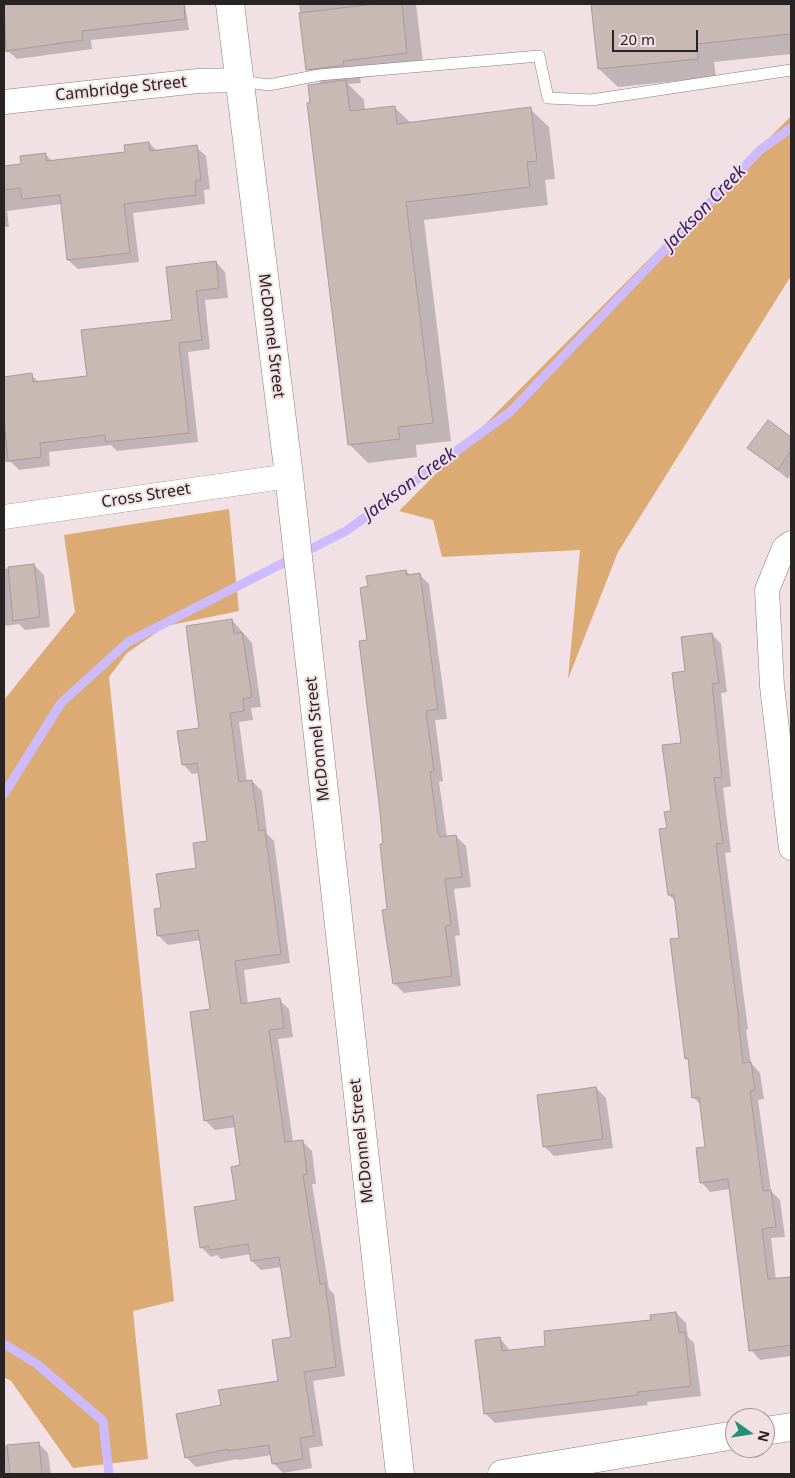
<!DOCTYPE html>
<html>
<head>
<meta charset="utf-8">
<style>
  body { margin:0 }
  #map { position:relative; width:795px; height:1478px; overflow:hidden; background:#f1e1e5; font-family:"Noto Sans",sans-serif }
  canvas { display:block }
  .frame { position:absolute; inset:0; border:5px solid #292324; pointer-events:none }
  .north { position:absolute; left:725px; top:1408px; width:50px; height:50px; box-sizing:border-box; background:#f1e1e5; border:1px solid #a19598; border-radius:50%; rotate:103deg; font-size:14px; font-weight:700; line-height:20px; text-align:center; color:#292324 }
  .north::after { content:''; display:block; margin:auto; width:18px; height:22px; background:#259171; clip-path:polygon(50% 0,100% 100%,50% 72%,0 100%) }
  .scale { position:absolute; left:612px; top:30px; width:86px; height:22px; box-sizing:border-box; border:2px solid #292324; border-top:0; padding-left:6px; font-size:15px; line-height:18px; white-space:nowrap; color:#292324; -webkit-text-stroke:4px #f1e1e5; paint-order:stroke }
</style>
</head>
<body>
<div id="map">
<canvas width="795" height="1478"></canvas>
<div class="frame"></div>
<div class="north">N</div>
<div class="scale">20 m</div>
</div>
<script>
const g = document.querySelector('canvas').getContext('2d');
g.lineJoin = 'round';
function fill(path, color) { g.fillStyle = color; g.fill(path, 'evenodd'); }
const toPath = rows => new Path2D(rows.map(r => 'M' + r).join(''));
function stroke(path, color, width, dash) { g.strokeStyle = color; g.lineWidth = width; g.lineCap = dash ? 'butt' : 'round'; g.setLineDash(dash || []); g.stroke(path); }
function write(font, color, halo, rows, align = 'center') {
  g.font = font + ' "Noto Sans",sans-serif'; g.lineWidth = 4; g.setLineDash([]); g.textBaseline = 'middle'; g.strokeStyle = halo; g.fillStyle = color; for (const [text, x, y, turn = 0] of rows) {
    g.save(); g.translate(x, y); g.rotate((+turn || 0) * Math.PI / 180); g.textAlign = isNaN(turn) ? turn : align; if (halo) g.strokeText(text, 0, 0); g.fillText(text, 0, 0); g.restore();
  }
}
fill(toPath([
  [791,116,791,276,618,552,568,679,580,550,442,557,433,520,399,511],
  [229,509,239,611,166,626,127,653,109,677,174,1301,133,1311,148,1459,73,1468,11,1381,4,1377,4,700,75,612,64,535]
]), '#dcab73');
fill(toPath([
  [4,4,185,4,189,30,91,40,92,49,17,59,9,52,4,52],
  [299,4,416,4,424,70,360,78,361,83,348,84,364,100,365,110,394,107,411,123,530,109,549,127,555,179,545,180,548,205,424,220,451,441,416,445,417,457,368,463,349,444,311,104,322,84,307,69],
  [592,4,791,4,791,54,714,62,716,77,618,87,599,69],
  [149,143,158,152,196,147,206,156,210,189,204,190,205,204,133,213,139,262,78,269,68,260,62,204,7,211,9,227,4,227,4,167,22,165,45,154,53,162,126,153],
  [216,262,225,272,228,298,205,300,210,349,188,352,198,442,117,451,111,445,49,452,50,466,19,470,11,462,4,462,4,378,31,375,40,383,88,377,173,321],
  [768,422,791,438,791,474,788,479,749,448],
  [34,565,44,575,50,627,25,630,19,624,4,626,4,569],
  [406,571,411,576,419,574,429,584,447,719,435,720,443,781,439,782,447,837,456,836,466,846,471,887,454,889,460,935,455,936,461,986,404,993,394,983,368,641,369,587],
  [232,620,252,643,261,707,251,708,253,720,239,722,247,782,252,781,262,791,267,834,274,841,290,963,244,970,248,1004,279,1000,289,1009,293,1037,278,1039,293,1142,302,1141,312,1151,316,1184,312,1184,329,1289,334,1294,345,1376,313,1381,323,1446,309,1448,312,1468,283,1473,273,1463,272,1455,239,1460,237,1459,196,1467,186,1457,222,1406,280,1382,292,1338,282,1267,261,1270,252,1261,251,1254,221,1259,217,1255,211,1257,201,1247,237,1201,242,1166,236,1127,215,1130,205,1120,211,1010,201,940,168,945,158,935,162,910,198,869,209,842,200,773,192,774,183,764,201,729],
  [712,634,721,644,727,692,721,693,731,786,723,788,731,852,725,853,748,1029,746,1030,751,1063,760,1073,764,1099,758,1100,771,1191,780,1200,785,1237,771,1238,776,1280,791,1278,791,1356,760,1360,751,1350,730,1189,710,1192,701,1182,706,1148,701,1105,694,1098,689,1061,686,1058,680,939,676,902,669,895,668,830,682,744,686,672],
  [596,1088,606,1098,613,1148,554,1156,544,1146],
  [676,1313,686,1323,688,1337,694,1343,701,1396,647,1402,648,1405,495,1423,485,1413,500,1338,510,1351,547,1347],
  [4,1443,7,1447,38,1443,48,1453,51,1474,4,1474]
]), '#0003');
stroke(toPath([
  [4,794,61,703,128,642,346,531,510,412,760,150,791,128],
  [4,1344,37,1364,103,1421,109,1474]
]), '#cdbbfd', 9);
const building = toPath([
  [4,4,184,4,185,19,82,31,83,40,6,51,4,4],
  [374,4,402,4,407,53,343,61,344,65,306,70,299,13,374,4],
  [591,4,791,4,791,34,697,44,698,59,598,69,591,4],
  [346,80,350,111,395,106,397,124,531,107,537,161,527,162,530,187,406,202,433,423,398,427,400,439,348,445,307,103,310,103,308,85,346,80],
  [149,142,150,151,197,145,201,180,195,181,196,195,124,204,130,253,67,260,60,195,22,199,20,188,4,190,4,166,21,164,20,156,46,153,46,161,125,152,124,145,149,142],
  [216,261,219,288,196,291,202,340,179,343,189,433,106,442,105,435,40,443,41,457,8,461,4,421,4,377,32,373,33,382,87,376,81,330,172,320,166,267,216,261],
  [768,420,791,437,791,450,778,470,747,448,768,420],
  [34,564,40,617,13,621,8,567,34,564],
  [406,570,407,575,420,573,438,709,426,711,434,771,430,772,438,833,440,837,456,835,462,877,445,879,451,925,445,926,452,976,393,984,382,910,387,909,380,844,383,844,379,803,359,641,367,640,360,588,368,586,366,576,406,570],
  [232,619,234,634,242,632,252,697,243,699,244,711,230,713,239,782,252,780,259,831,265,830,281,954,235,961,241,1004,280,998,284,1028,269,1030,285,1142,303,1140,307,1174,303,1175,320,1284,325,1283,336,1367,304,1372,314,1436,300,1438,303,1459,272,1464,269,1445,228,1451,228,1449,185,1458,176,1414,221,1405,218,1390,278,1381,272,1340,291,1337,279,1257,251,1261,248,1244,210,1250,209,1246,200,1248,194,1207,236,1200,231,1167,240,1165,233,1116,204,1121,190,1012,210,1009,198,930,157,936,154,909,161,908,156,874,196,868,193,843,207,841,197,763,182,765,177,731,199,728,186,626,232,619],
  [712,633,719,683,712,684,722,777,714,778,723,843,716,844,739,1020,738,1020,743,1063,751,1062,755,1090,750,1091,763,1191,771,1190,776,1227,762,1229,768,1279,791,1277,791,1345,749,1351,728,1179,700,1183,696,1148,705,1147,699,1097,692,1098,688,1058,685,1059,670,939,679,938,674,895,668,895,659,829,667,828,664,812,671,811,662,745,681,743,672,673,685,671,681,637,712,633],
  [596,1087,603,1139,543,1147,537,1095,596,1087],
  [676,1312,679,1333,685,1332,691,1386,638,1392,638,1395,484,1414,475,1340,500,1337,502,1351,545,1346,544,1331,651,1320,650,1315,676,1312],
  [39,1442,42,1474,10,1474,7,1445,39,1442]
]);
fill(building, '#c8b9b5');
stroke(building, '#a89a96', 1);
const lane = toPath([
  [240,81,269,85,319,75,539,56,548,98,591,100,791,70]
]);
const street = toPath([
  [4,102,198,81,239,80],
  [4,517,289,476],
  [791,543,784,548,767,590,772,686,791,848]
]);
const secondary = toPath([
  [230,4,289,476,400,1474],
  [765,1431,791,1427],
  [502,1474,735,1435]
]);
stroke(lane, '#897b7e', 12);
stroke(street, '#897b7e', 25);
stroke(secondary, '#897b7e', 29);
stroke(lane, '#fff', 11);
stroke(street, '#fff', 24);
stroke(secondary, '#fff', 28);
write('16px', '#292324', '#f1e1e5', [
  ["Cambridge Street",121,89,-6],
  ["McDonnel Street",271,336,83],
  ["Cross Street",146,496,-9],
  ["McDonnel Street",318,739,-96],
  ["McDonnel Street",362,1141,-96]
]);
write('italic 18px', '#3a1d67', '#f1e1e5', [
  ["Jackson Creek",705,208,-46],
  ["Jackson Creek",410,484,-36]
]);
</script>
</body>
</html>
